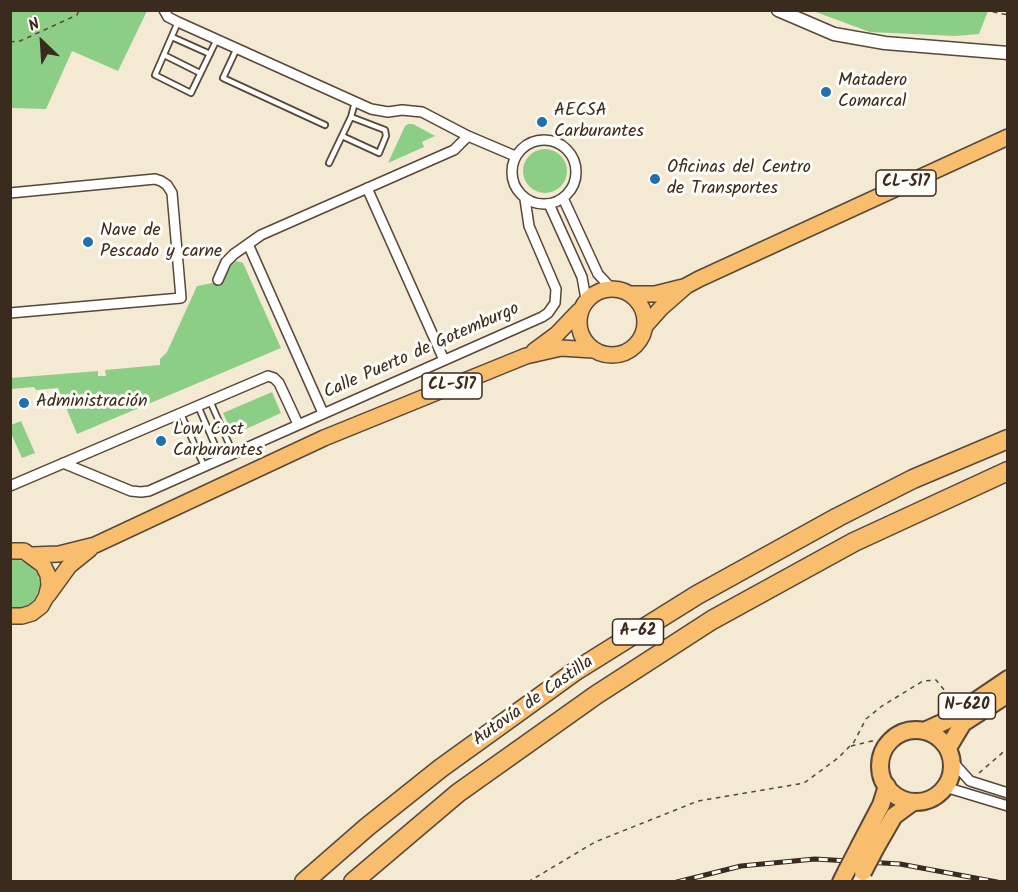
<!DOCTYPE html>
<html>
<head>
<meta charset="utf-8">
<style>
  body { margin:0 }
  #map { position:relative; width:1018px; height:892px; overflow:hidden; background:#f4ead3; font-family:Kalam,sans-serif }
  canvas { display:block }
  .frame { position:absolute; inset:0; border:12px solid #3b2a1e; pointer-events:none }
  .north { position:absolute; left:12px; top:12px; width:60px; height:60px; -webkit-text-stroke:4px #fdfcf7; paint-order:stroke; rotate:335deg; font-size:16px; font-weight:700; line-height:24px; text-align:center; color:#3b2a1e }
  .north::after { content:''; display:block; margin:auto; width:21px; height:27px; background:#3b2a1e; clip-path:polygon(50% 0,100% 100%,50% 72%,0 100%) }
</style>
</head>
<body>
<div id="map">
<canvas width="1018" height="892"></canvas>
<div class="frame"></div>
<div class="north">N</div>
</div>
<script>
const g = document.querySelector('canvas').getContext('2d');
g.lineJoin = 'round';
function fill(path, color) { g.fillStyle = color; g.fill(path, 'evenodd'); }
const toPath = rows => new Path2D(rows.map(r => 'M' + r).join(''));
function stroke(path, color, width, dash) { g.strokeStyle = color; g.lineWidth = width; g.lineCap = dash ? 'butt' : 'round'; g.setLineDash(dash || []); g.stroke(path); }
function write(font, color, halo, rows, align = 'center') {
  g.font = font + ' Kalam,sans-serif'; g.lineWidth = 6; g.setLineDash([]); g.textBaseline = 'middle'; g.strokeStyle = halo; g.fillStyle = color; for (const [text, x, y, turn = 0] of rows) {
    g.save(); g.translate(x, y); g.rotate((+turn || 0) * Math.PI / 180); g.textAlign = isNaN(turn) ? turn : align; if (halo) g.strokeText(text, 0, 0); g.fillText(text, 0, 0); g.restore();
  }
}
fill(toPath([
  [11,10,147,10,147,11,118,71,72,51,46,109,11,108],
  [813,11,988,10,988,11,979,34,955,36,870,32],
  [408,124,413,124,435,136,422,142,424,147,388,163,405,126],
  '523 171a22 22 0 1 1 44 0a22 22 0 1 1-44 0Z',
  [236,261,243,263,281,348,77,434,58,388,36,390,34,387,11,389,11,378,98,371,98,376,106,376,105,370,160,365,160,359,167,352,197,286,223,281,231,265],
  [272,392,281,413,233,435,223,413],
  [21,421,35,453,22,458,10,431,11,425],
  [17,559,29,564,38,574,40,586,35,599,25,607,12,609,10,560]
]), '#8cce86');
const service = toPath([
  [178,22,155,75,191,93,217,39],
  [172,37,210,54],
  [237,48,223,78,325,125],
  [164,55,200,73],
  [342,136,379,153,386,136,385,130,351,117],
  [329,163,351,117,355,102],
  [210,401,233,453],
  [198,406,221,459],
  [181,414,204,466]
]);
const minor = toPath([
  [164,10,168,17,178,22,371,109,388,112,402,110,422,112,468,136,515,156],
  '512 172a32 32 0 1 1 64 0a32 32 0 1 1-64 0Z',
  [367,188,444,360],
  [10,193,155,179,161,181,167,185,172,193,181,298,10,313],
  [563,198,598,274,611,288],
  [549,204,582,277,586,299],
  [248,244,323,413],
  [218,280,226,262,234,254,261,235,454,150,468,136],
  [63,463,131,491,141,492,149,491,542,317,548,313,555,303,556,289,529,226,525,199],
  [10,486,268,376,274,378,279,383,298,424],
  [952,761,970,781,1008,793],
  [945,787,1008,806]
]);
const tertiary = toPath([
  [778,10,834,34,885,43,1008,53]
]);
const primary = toPath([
  '579 322a33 33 0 1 1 66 0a33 33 0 1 1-66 0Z',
  [630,294,655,294,683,287],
  [645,326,661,308,686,286,699,279,1008,137],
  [534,351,557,334,579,311],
  [10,551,24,551,43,565,48,575,49,586,46,597,41,606,32,613,22,616,10,616],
  [32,555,59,554,95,545,324,438,526,356,561,348,593,350],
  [48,595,69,566,90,549]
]);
const trunk = toPath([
  '880 766a36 36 0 1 1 72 0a36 36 0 1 1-72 0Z',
  [924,731,946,721,1008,679],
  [948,748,963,723,1008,694],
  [860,845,881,805,887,786],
  [875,849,894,816,913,802],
  [841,882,847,870]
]);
const motorway = toPath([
  [304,882,367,827,441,768,577,670,697,595,838,517,913,479,1008,439],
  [353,882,458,793,596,695,712,620,854,542,1008,471]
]);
stroke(service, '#574739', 8);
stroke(minor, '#574739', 12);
stroke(tertiary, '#574739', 15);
stroke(primary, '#574739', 18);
stroke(trunk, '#574739', 20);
stroke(motorway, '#574739', 21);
stroke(toPath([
  [984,10,1008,15],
  [10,42,20,41,77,15,79,10],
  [851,746,872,741,887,746],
  [979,773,1008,748],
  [528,882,595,842,698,801,804,783,838,758,854,742,866,719,882,706,923,681,936,680,945,691,938,710]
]), '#574739', 1.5, [4.5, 4.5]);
stroke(service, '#fff', 4.5);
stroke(minor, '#fff', 9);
stroke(tertiary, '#fff', 12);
stroke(primary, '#f9be6d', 15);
stroke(trunk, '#f9be6d', 16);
stroke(motorway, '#f9be6d', 18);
const rail = toPath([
  [677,882,741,866,815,859,900,864,997,882]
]);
stroke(rail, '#3b2a1e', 5);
stroke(rail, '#fdfcf7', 3, [9]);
const trunkBridge = toPath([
  [847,870,860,845],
  [863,872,875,849]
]);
stroke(trunkBridge, '#574739', 20, []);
stroke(trunkBridge, '#f9be6d', 16);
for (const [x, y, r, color] of [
  [826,92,6,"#1f6fb2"],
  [542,122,6,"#1f6fb2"],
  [655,179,6,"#1f6fb2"],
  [88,242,6,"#1f6fb2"],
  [24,403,6,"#1f6fb2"],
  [161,441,6,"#1f6fb2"]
]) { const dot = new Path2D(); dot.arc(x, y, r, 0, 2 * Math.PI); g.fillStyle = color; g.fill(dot); stroke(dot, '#fdfcf7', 2); }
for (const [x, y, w] of [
  [906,183,60],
  [452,386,60],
  [638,632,51],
  [967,706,57]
]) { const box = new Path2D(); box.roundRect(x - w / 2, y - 13, w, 26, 4.5); g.fillStyle = '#fdfcf7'; g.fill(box); stroke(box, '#3b2a1e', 1.5); }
write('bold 16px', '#3b2a1e', null, [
  ["CL-517",906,183],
  ["CL-517",452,386],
  ["A-62",638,632],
  ["N-620",967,706]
]);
write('18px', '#3b2a1e', '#fdfcf7', [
  ["Matadero",838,82],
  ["Comarcal",838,103],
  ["AECSA",554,112],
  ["Carburantes",554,133],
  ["Oficinas del Centro",667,169],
  ["de Transportes",667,190],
  ["Nave de",100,232],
  ["Pescado y carne",100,253],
  ["Administración",36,403],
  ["Low Cost",173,431],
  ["Carburantes",173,452]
], 'left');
write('18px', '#3b2a1e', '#fdfcf7', [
  ["Calle Puerto de Gotemburgo",422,352,-24],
  ["Autovía de Castilla",534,702,-35]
]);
</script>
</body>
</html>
